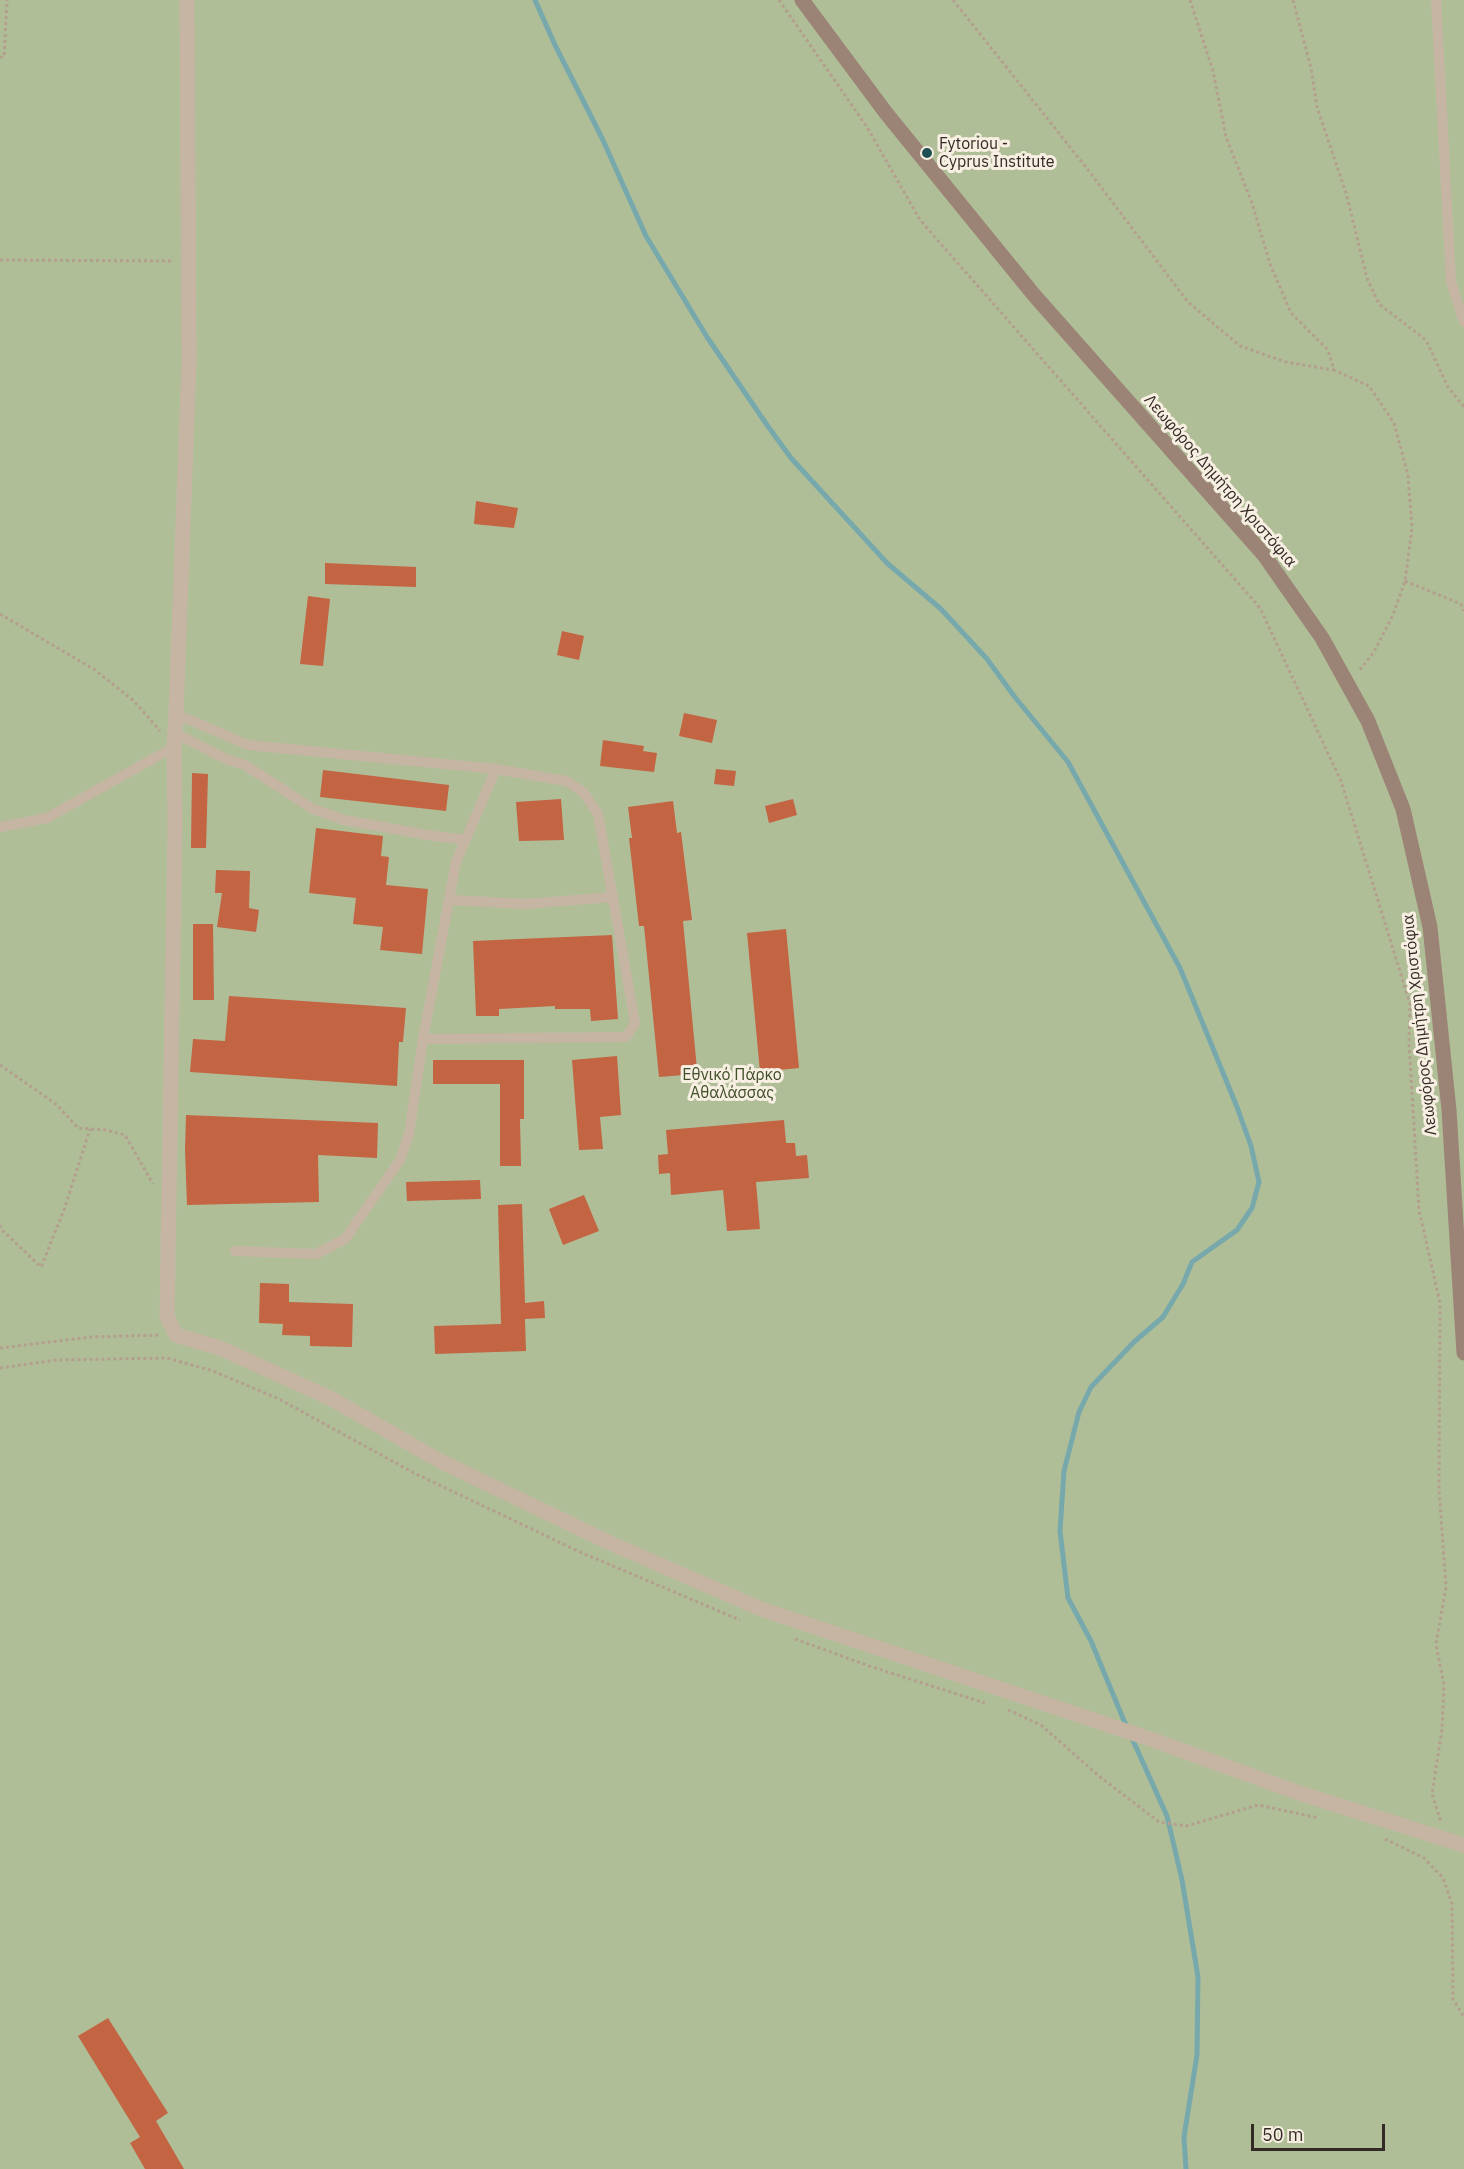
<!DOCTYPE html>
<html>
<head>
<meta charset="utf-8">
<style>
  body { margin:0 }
  #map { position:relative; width:1464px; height:2169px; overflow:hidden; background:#f0e5d7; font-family:"IBM Plex Sans",sans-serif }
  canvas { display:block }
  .scale { position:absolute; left:1251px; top:2124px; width:134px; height:27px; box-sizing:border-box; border:3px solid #332a25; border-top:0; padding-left:8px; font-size:18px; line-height:21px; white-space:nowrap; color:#332a25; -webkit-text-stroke:4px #f8efe3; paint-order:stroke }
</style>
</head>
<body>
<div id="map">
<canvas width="1464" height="2169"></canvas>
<div class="scale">50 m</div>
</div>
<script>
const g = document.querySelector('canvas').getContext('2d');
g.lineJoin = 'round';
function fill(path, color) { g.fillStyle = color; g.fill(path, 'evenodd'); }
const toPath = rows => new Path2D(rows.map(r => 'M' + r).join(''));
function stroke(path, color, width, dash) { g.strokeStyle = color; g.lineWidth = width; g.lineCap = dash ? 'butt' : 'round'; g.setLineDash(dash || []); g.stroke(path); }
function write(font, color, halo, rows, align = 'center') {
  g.font = font + ' "IBM Plex Sans",sans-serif'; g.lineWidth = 6; g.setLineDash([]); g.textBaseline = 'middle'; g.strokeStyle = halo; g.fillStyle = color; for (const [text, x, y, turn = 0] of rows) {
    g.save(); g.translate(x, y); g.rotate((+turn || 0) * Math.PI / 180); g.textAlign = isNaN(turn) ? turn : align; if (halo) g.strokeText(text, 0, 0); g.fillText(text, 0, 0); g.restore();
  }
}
fill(toPath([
  [0,0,1464,0,1464,2169,0,2169]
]), '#b0be98');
stroke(toPath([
  [535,0,555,45,602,138,646,236,707,337,767,425,791,458,887,563,941,609,987,659,1014,696,1068,762,1180,968,1237,1107,1251,1146,1259,1182,1252,1208,1237,1230,1192,1262,1183,1284,1163,1317,1134,1342,1091,1387,1079,1412,1064,1471,1060,1531,1068,1598,1091,1641,1127,1728],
  [1131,1736,1167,1816,1182,1880,1198,1977,1197,2055,1184,2137,1186,2169]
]), '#77a9ac', 5);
fill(toPath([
  [476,501,518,508,514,528,474,524],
  [325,563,416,567,416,587,325,584],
  [308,596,330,599,323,666,300,664],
  [562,631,584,636,579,660,557,655],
  [684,713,717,720,712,743,679,736],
  [603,740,644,746,643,751,657,753,654,772,600,766],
  [716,769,736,771,734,786,714,784],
  [323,770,449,785,446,811,320,797],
  [192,773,208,774,206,848,191,848],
  [561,799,564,840,519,841,516,802],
  [793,799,797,815,769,823,765,806],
  [673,801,677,833,681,832,692,920,683,921,698,1080,685,1081,684,1075,659,1077,644,926,639,926,629,838,632,838,628,807],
  [316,828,383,836,381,856,389,857,386,885,428,889,422,954,380,950,383,927,353,924,356,898,309,893],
  [216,870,250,871,249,908,259,910,256,932,217,927,222,893,215,893],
  [193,924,213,924,214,1000,193,1000],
  [786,929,799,1068,760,1072,747,933],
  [612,935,618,1019,591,1021,590,1009,555,1009,555,1006,499,1009,499,1016,476,1016,473,941],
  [229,996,406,1008,403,1042,399,1042,397,1086,190,1072,193,1039,225,1041],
  [617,1056,621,1115,600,1117,603,1149,579,1150,572,1060],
  [433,1060,524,1060,524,1119,520,1119,521,1166,500,1166,500,1084,433,1084],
  [186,1115,378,1123,377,1158,318,1155,319,1202,187,1205,185,1150],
  [784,1120,786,1143,795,1143,796,1156,807,1155,809,1178,756,1182,760,1229,727,1231,723,1190,671,1195,670,1173,659,1174,658,1155,668,1154,666,1130],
  [480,1180,481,1199,407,1201,406,1182],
  [584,1195,599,1231,563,1245,549,1209],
  [522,1204,525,1303,544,1301,545,1318,525,1319,526,1351,435,1354,434,1326,501,1324,498,1205],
  [260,1283,289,1284,289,1302,353,1304,352,1347,310,1346,310,1336,282,1335,283,1324,259,1323],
  [108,2018,168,2113,156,2121,184,2169,145,2169,130,2143,140,2137,78,2036]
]), '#c36442');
stroke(toPath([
  [779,0,867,127,920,220,1260,608,1341,781,1410,1004,1409,1043,1419,1210,1440,1303,1439,1489,1446,1587,1436,1644,1444,1685,1442,1729,1432,1794,1441,1822],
  [953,0,1085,166,1188,302,1240,346,1286,362,1334,370],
  [1190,0,1213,71,1226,137,1252,203,1270,264,1291,313,1328,350,1334,370,1369,386,1394,423,1408,475,1412,528,1405,581,1393,615,1374,652,1359,671],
  [1293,0,1311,68,1317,107,1346,193,1367,278,1379,304,1426,340,1448,387,1464,407],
  [0,57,4,57,7,0],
  [0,260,172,261],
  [1405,581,1461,604,1464,611],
  [0,614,95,670,134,701,160,731],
  [0,1065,57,1105,78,1128,106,1130,125,1135,153,1184],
  [0,1225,1,1229,41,1267,64,1210,90,1129],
  [0,1348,91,1337,160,1335],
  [0,1368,57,1360,167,1358,213,1371,279,1399,416,1474,580,1552,740,1620],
  [795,1639,869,1666,985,1703],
  [1008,1710,1041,1725,1100,1777,1159,1822,1186,1826,1258,1805,1319,1818],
  [1385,1839,1424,1858,1443,1878,1452,1904,1453,1999,1464,2017]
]), '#b39f8e', 3, [3, 3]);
stroke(toPath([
  [1436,0,1451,282,1464,322],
  [176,714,248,745,496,769,566,781,583,792,598,814,635,1023,626,1037,423,1039],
  [175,733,226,759,245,765,313,809,344,820,427,835,466,840],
  [0,827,47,818,174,747],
  [450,900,526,904,612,897],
  [235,1251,316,1254,345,1239,400,1160,409,1134,423,1039,456,862,496,769]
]), '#c7b5a4', 10);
stroke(toPath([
  [187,0,189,362,176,714,174,747,175,825,167,1317,176,1335,220,1348,332,1399,440,1461,610,1543,761,1609,1153,1740,1302,1794,1464,1845]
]), '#c7b5a4', 15);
stroke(toPath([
  [802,0,886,113,1034,295,1264,555,1322,638,1368,721,1403,809,1430,927,1449,1110,1464,1353]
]), '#9b8475', 15);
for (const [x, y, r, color] of [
  [927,153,6,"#1c4e53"]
]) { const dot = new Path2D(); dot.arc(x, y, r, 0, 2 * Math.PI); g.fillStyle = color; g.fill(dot); stroke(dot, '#f8efe3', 2); }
write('16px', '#332a25', '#f8efe3', [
  ["Fytoriou -",939,144],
  ["Cyprus Institute",939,162]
], 'left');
write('16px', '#332a25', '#f8efe3', [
  ["Λεωφόρος Δημήτρη Χριστόφια",1220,481,49],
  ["Λεωφόρος Δημήτρη Χριστόφια",1420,1025,-96]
]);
write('16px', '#41502a', '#f8efe3', [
  ["Εθνικό Πάρκο",732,1075],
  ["Αθαλάσσας",732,1093]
]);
</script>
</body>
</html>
